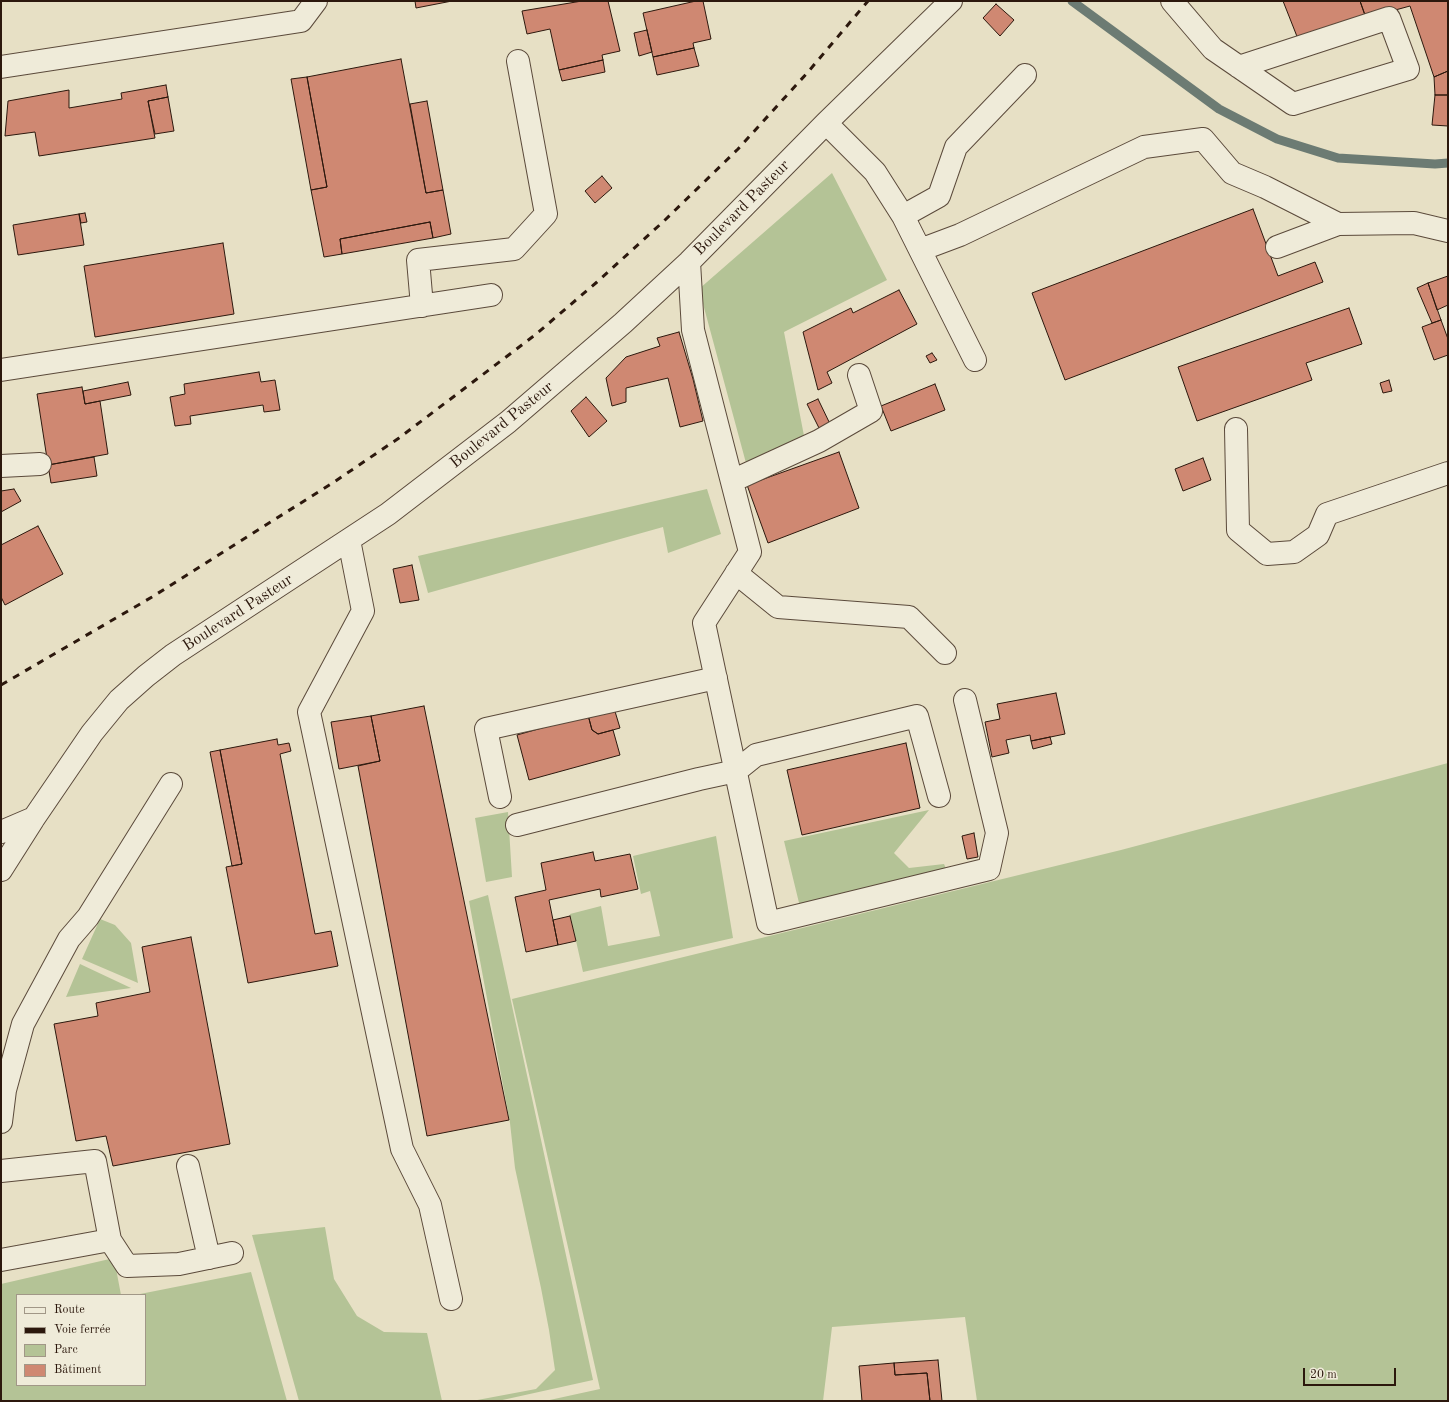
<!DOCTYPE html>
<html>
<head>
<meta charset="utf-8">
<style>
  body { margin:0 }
  #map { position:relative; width:1449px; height:1402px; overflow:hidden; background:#e7e0c5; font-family:"Old Standard TT",serif }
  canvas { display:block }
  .frame { position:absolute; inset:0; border:2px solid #2c180d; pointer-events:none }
  .legend { position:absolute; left:16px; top:1294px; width:130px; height:92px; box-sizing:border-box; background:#efebd9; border:1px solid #a19787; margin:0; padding:5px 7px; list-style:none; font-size:12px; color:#2c180d }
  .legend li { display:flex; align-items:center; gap:8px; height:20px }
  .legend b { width:20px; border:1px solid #a19787 }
  .scale { position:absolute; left:1303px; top:1368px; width:93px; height:18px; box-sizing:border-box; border:2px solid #2c180d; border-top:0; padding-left:5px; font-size:12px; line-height:14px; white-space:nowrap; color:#2c180d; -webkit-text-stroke:3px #efebd9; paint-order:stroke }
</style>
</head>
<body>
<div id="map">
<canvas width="1449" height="1402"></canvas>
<div class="frame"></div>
<ul class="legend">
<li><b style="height:5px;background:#efebd9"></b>Route</li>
<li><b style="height:5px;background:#2c180d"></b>Voie ferrée</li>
<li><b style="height:11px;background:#b4c396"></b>Parc</li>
<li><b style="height:11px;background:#cf8872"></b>Bâtiment</li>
</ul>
<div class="scale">20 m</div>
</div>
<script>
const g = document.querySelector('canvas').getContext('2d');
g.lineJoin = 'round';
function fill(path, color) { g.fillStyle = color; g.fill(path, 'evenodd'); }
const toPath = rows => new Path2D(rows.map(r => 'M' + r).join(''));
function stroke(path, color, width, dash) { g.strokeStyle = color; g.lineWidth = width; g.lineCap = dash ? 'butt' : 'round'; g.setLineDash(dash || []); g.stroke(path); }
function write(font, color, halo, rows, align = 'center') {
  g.font = font + ' "Old Standard TT",serif'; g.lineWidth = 3.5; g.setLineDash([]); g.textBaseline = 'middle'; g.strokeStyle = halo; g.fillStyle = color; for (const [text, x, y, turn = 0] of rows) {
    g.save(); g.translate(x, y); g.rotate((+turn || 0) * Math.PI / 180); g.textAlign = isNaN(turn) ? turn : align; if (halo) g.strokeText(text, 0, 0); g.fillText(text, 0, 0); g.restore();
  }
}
fill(toPath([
  [832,173,887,280,784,332,805,441,746,463,699,289],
  [707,489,721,534,668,553,663,527,428,593,418,556],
  [1448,763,1448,1401,977,1401,965,1317,832,1327,823,1401,545,1401,600,1389,512,999,1121,850],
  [929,810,894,853,909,868,944,864,947,871,800,907,784,841],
  [508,812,512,877,486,882,475,818],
  [716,836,733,938,583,972,570,914,601,906,608,946,660,936,650,891,641,894,633,856],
  [488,895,593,1380,498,1401,472,1401,536,1389,555,1370,549,1330,541,1288,515,1168,510,1123,469,901],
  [100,919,115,925,131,943,138,983,82,959],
  [80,964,131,988,66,997],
  [325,1227,334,1279,357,1316,384,1332,427,1333,442,1401,299,1401,252,1235],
  [114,1258,121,1295,17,1295,17,1385,145,1385,145,1295,135,1295,251,1272,287,1401,1,1401,1,1284]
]), '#b4c396');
stroke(toPath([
  [1072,1,1219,109,1277,139,1338,158,1435,164,1448,163]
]), '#6c7b73', 9);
const building = toPath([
  [415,1,452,1,416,8,415,1],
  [582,1,608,1,620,51,602,55,603,60,559,70,550,29,527,34,522,11,582,1],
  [696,1,703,1,711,39,693,43,694,48,653,57,643,13,696,1],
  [1283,1,1360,1,1366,18,1298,39,1283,1],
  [1360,1,1448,1,1448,71,1434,77,1410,6,1366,18,1360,1],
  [996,4,1014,20,1000,36,983,18,996,4],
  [647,30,652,52,639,56,634,33,647,30],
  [694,48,699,66,657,75,653,57,694,48],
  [401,59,426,193,443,190,451,234,433,238,430,222,340,239,342,254,324,257,311,190,327,187,307,77,401,59],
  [603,60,605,72,562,81,559,70,603,60],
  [1448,71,1448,95,1435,95,1434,77,1448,71],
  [307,77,327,187,311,190,291,79,307,77],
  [166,85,168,97,148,101,155,138,39,156,35,132,5,136,8,101,69,90,69,108,122,99,121,93,166,85],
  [1435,95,1448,95,1448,126,1432,125,1435,95],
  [168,97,174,131,155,134,148,101,168,97],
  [427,101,443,190,426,193,410,104,427,101],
  [602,176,612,188,595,203,585,191,602,176],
  [1253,209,1278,276,1315,262,1323,282,1065,380,1032,293,1253,209],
  [85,213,87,222,81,223,79,214,85,213],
  [79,214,84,245,18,255,13,225,79,214],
  [430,222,433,238,342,254,340,239,430,222],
  [223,243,234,314,95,337,84,266,223,243],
  [1448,276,1448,305,1437,310,1428,283,1448,276],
  [1428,283,1441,320,1432,323,1417,288,1428,283],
  [899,290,917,324,827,372,832,383,818,390,803,332,851,308,853,313,899,290],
  [1349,308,1362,344,1306,363,1312,380,1197,421,1178,367,1349,308],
  [1441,320,1448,339,1448,355,1434,360,1422,327,1441,320],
  [679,332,693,379,703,421,680,427,668,378,626,388,626,402,612,406,606,378,626,357,660,346,657,338,679,332],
  [932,353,937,360,930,363,926,356,932,353],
  [259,372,261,382,275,380,280,410,264,412,263,405,190,416,191,424,175,426,170,397,185,394,184,384,259,372],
  [1389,380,1392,391,1383,393,1380,383,1389,380],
  [128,382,131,395,85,404,83,391,128,382],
  [935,384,945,410,891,431,881,406,935,384],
  [82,387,85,404,100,401,108,454,48,465,37,394,82,387],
  [586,397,607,421,589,437,571,411,586,397],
  [818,399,831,426,821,432,807,404,818,399],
  [839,452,859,508,768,543,747,485,839,452],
  [94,457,97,476,51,483,48,465,94,457],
  [1203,458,1211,480,1183,491,1175,469,1203,458],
  [14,489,21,501,1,512,1,491,14,489],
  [38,526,63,574,5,605,1,597,1,545,38,526],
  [412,565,419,600,400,603,393,569,412,565],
  [1056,693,1065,734,1031,741,1030,735,1006,740,1009,753,992,757,985,722,1000,719,997,704,1056,693],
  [424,706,509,1120,427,1136,358,766,380,761,371,716,424,706],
  [614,708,620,728,598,734,592,730,588,715,614,708],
  [588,715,592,730,598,734,613,730,620,755,529,780,517,735,588,715],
  [371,716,380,761,339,769,331,722,371,716],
  [1050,737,1052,744,1033,749,1031,741,1050,737],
  [277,739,278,745,289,743,291,751,280,754,315,934,331,931,338,966,248,983,226,867,242,864,220,750,277,739],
  [906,743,920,808,802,835,787,770,906,743],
  [220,750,242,864,232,866,210,752,220,750],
  [974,833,978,857,967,859,962,836,974,833],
  [593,852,595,861,630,854,638,889,601,897,600,889,549,900,558,945,526,952,515,897,546,890,541,863,593,852],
  [570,916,576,941,558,945,553,920,570,916],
  [191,937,230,1144,113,1166,106,1136,76,1141,54,1024,98,1016,96,1003,150,992,142,947,191,937],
  [938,1360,942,1401,930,1401,927,1373,895,1375,894,1363,938,1360],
  [894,1363,895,1375,927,1373,930,1401,862,1401,859,1366,894,1363]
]);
fill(building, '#cf8872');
stroke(building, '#2c180d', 1);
const minor = toPath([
  [1172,1,1213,49,1293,104,1408,69,1389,18,1239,67],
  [1,67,301,21,316,1],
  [826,123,875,172,903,216,975,360],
  [903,216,939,196,956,147,1025,75],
  [1277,247,1338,224,1414,223,1448,231],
  [920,250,960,235,1144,147,1203,139,1232,173,1265,187,1338,224],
  [689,262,693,330,750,552,704,623,768,923,989,869,997,833,965,700],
  [422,306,418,260,514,249,546,214,518,61],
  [1,370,491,295],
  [1236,429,1238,530,1267,554,1294,552,1318,535,1327,514,1448,473],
  [1,466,40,464],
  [732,481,819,441,871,411,859,375],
  [349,540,363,611,309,712,402,1149,430,1205,451,1299],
  [736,573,778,607,909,617,945,653],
  [500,797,486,729,716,678],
  [517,825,699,779,736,771,756,755,917,716,939,796],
  [1,832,34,818],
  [1,870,34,818,92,733,119,700,146,676,173,655,388,514,508,422,623,323,689,262,826,123,951,1],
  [1,1122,5,1090,23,1024,69,939,88,917,171,784],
  [188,1166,209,1258],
  [1,1171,95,1161,110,1240,1,1260],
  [110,1240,127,1266,179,1264,232,1253]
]);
stroke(minor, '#5b4a3b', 24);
stroke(minor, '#efebd9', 22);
stroke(toPath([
  [1,685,152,597,334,482,399,438,535,335,597,282,664,221,738,149,808,72,868,1]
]), '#2c180d', 3, [7, 7]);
write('16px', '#2c180d', '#efebd9', [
  ["Boulevard Pasteur",742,208,-45],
  ["Boulevard Pasteur",502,425,-39],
  ["Boulevard Pasteur",238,613,-33]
]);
</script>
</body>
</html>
